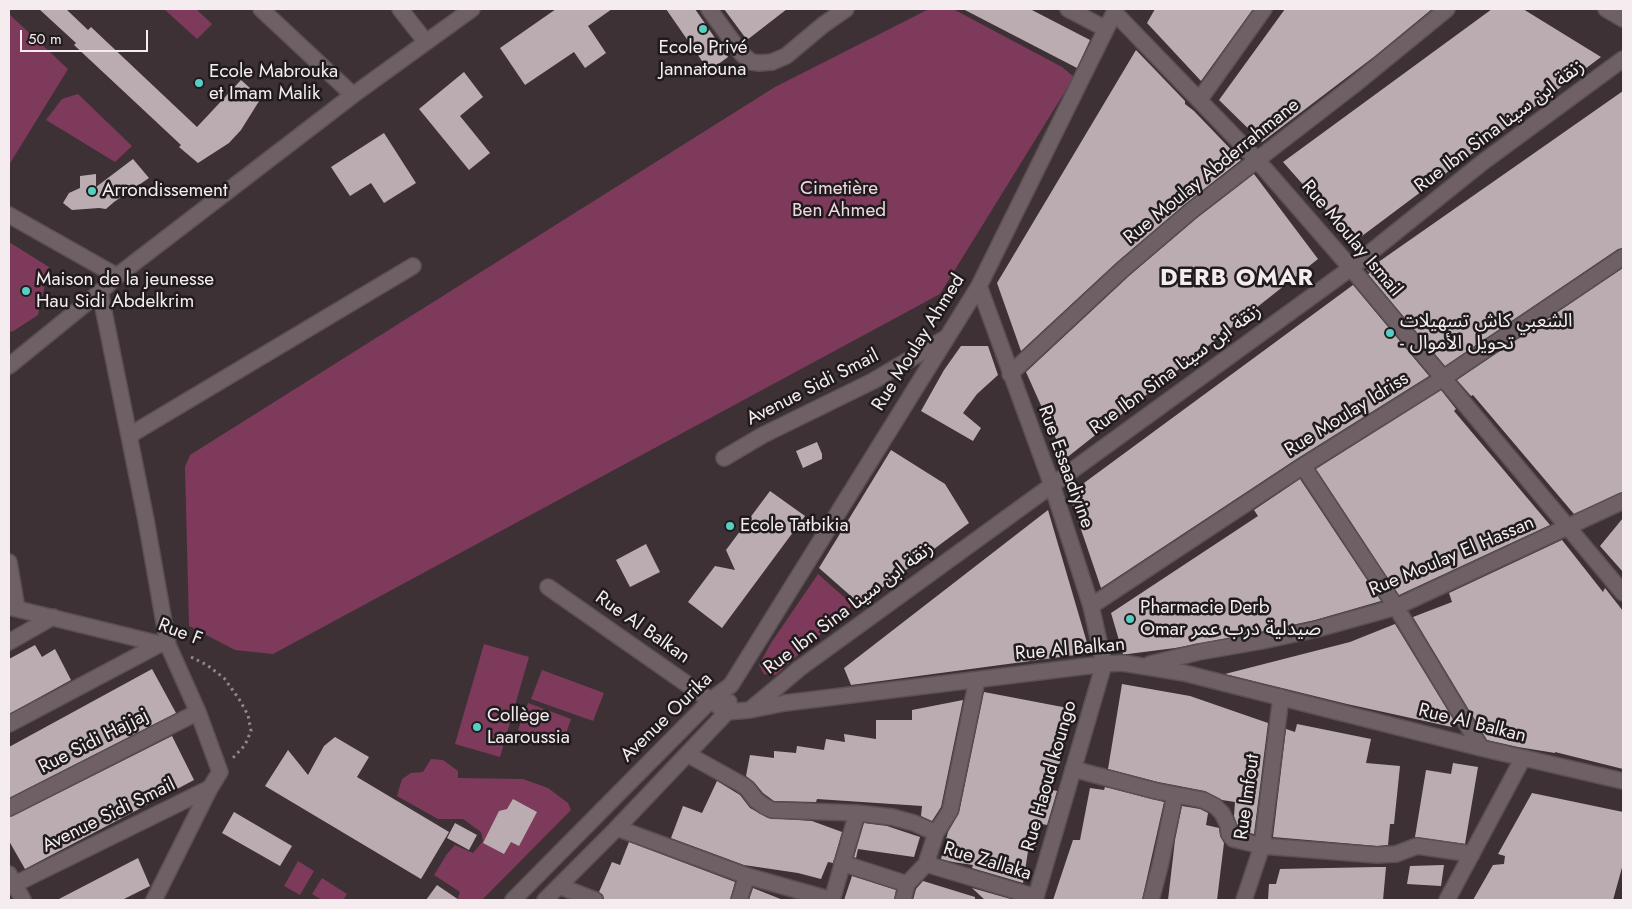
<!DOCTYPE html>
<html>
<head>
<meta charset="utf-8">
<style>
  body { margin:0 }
  #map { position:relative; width:1632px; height:909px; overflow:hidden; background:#3d3136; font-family:Jost,sans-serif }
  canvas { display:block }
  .frame { position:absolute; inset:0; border:10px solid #f4ecef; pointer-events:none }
  .scale { position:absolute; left:20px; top:30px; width:128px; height:22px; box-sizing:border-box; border:2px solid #f4ecef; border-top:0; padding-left:6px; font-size:15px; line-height:18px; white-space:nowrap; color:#f4ecef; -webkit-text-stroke:4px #201b1d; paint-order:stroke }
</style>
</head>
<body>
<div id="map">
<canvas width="1632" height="909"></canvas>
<div class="frame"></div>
<div class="scale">50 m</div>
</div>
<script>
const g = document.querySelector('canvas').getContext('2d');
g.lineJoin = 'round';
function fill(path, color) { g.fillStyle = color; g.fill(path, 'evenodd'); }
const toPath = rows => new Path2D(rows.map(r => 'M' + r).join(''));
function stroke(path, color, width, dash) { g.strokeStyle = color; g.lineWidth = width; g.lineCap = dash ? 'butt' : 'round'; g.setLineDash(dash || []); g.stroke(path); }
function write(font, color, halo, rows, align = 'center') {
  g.font = font + ' Jost,"Noto Sans Arabic",sans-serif'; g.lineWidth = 5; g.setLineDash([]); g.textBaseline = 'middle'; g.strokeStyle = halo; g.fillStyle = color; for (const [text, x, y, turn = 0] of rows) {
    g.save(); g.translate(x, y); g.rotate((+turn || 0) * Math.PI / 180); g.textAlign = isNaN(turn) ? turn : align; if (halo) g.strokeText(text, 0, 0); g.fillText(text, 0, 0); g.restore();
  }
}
fill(toPath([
  [164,9,196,9,212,24,197,39],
  [929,9,953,9,1062,67,1074,77,940,294,273,654,235,650,189,626,185,467,190,455,775,87],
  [9,14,68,69,9,165],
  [78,94,132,146,115,162,46,120,62,99],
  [9,242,49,267,38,315,12,332,9,330],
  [818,574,853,605,776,675,764,674,759,665,771,643],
  [484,644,529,657,500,757,455,744],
  [542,670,604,693,593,721,531,699],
  [528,703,571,719,562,745,518,730],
  [431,759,443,760,458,771,458,778,523,779,548,788,568,803,571,810,482,900,457,900,460,892,434,875,447,854,455,845,473,853,483,841,481,832,463,819,438,819,397,796,402,779,411,773,423,772],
  [298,861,314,871,300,895,284,886],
  [322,878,347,894,343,900,322,900,312,894]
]), '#7e3a5b');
fill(toPath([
  [39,9,66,9,88,30,91,27,197,127,241,80,261,98,241,130,229,143,198,163,179,147,181,145,74,45,76,43],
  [556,9,612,9,588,26,606,53,585,68,574,52,525,85,500,48],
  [666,9,695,9,728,57,709,71],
  [724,9,787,9,747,40],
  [963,9,1030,9,1090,40,1077,68],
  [1155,9,1253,9,1201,81,1147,23],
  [1285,9,1432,9,1375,56,1262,142,1219,100],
  [1492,9,1523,9,1601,57,1354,242,1283,162],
  [1136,50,1185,101,1185,104,1194,111,1241,160,1185,204,1117,262,1021,351,997,283],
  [464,72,483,97,460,116,490,153,469,170,419,109],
  [1623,91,1623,248,1618,249,1445,366,1368,274,1370,273,1367,270],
  [384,133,416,183,384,203,371,183,350,196,331,167],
  [133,159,149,178,114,202,106,209,99,208,72,210,63,203,69,193,80,188,80,176,96,174,96,187],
  [1254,174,1318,259,1065,459,1026,372,1129,276,1197,218],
  [1623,268,1623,492,1574,514,1473,395,1471,396,1457,380],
  [1353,285,1429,376,1298,458,1101,588,1069,494],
  [961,346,988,346,998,375,977,394,963,413,981,428,973,441,921,411,944,370],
  [1441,390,1456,409,1454,411,1550,525,1399,595,1316,469],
  [817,442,822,454,822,459,803,468,796,451],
  [891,450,945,484,969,523,860,604,819,568],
  [1300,479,1381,601,1315,620,1260,632,1175,648,1128,654,1123,654,1111,613,1258,516,1254,510],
  [770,491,805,516,722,628,688,602,715,566,735,570,726,550],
  [1048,510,1090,653,851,685,844,668],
  [1623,518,1623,572,1600,546],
  [1562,540,1603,592,1605,588,1623,611,1623,769,1555,752,1555,753,1518,747,1487,740,1413,617,1452,602,1449,593],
  [646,544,660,572,630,587,616,560],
  [1395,624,1453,719,1452,727,1347,704,1225,674,1350,642],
  [35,645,42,657,55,649,71,680,9,714,9,659],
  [152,669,176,713,9,798,9,747],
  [1122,684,1190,696,1268,723,1254,834,1238,830,1234,816,1235,802,1222,800,1205,791,1158,782,1108,769],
  [984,692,1073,709,1068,735,1062,747,1060,763,1054,767,1048,789,1057,791,1047,825,1042,824,1036,847,1029,845,1023,883,972,868,973,865,953,862,941,859,948,832,959,813],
  [963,700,941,807,932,821,921,816,922,806,817,799,816,802,774,801,763,793,754,782,746,776,750,755,774,758,774,751,796,753,797,746,824,750,826,739,845,742,844,734,876,739,876,720,912,720,912,710],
  [1297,724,1371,739,1366,763,1400,766,1394,824,1390,824,1388,845,1377,846,1273,837,1286,729,1295,732],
  [172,736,194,780,25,869,9,841,9,817,13,816],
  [335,737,369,757,357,777,449,832,421,879,265,786,288,750,308,775,324,746],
  [1453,763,1478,767,1465,844,1415,837,1426,770,1451,774],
  [717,781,740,795,750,808,768,818,812,821,842,832,833,863,828,862,821,879,798,873,744,865,671,838,683,806,702,813],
  [1105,787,1164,802,1142,900,1053,900,1073,840,1080,840,1090,788,1104,790],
  [1532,793,1623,812,1623,864,1613,900,1473,900,1493,865,1504,864,1505,856,1498,854],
  [513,799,537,812,519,846,511,842,504,854,483,843,499,811,507,809],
  [1182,806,1200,809,1208,813,1206,825,1219,828,1220,836,1224,843,1217,900,1168,900,1175,840],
  [234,812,292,846,280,866,222,833],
  [455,823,477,835,469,850,447,838],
  [864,823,887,826,920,837,914,857,858,849,856,858,854,857],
  [629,842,735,882,730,900,604,899,603,895,599,892,612,862,620,865],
  [138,858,150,886,122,900,57,900],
  [1444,865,1441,886,1407,884,1410,866],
  [1377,867,1386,867,1383,900,1268,900,1269,884,1276,884,1280,869],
  [852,876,896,890,894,900,844,900],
  [923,881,975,897,975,900,913,900,916,889],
  [437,885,459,900,426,900],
  [753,888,783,900,749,900],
  [972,888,1014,900,985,900]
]), '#bbacb2');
const minor = toPath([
  [261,9,353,95],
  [400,9,426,42],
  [709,9,741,53,751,62,759,63,772,62,786,56,823,25,846,9],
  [1068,9,1106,29],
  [1606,9,1623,19],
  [1114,12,1257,160,1351,268,1623,593],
  [1200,99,1264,9],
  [9,215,117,276],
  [979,286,1052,485,1091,606,1104,664,1035,900],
  [9,366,100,292,117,276,353,95,472,9],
  [1010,374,1123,269,1191,211,1354,85,1447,9],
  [130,435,413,266],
  [724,458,763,435,873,381,944,339],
  [1303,466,1396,607,1481,748],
  [9,562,17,609],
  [548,587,727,712,750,710,785,703,1104,664,1123,663,1184,673,1481,748,1623,781],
  [1091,606,1303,466,1442,379,1623,257],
  [9,607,164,645],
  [9,642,53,617],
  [1150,664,1199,652,1262,641,1317,629,1396,607,1623,501],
  [751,709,800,668,1351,268,1483,162,1623,59],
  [9,724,160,644],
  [687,754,741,784,747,788,756,800,764,806,772,810,857,813,892,817,914,823,936,833],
  [1073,769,1156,791,1203,800,1215,806,1222,813,1228,825,1229,834,1233,839,1262,846,1377,855,1396,854,1417,846,1472,854],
  [9,808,198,712],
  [617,828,747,876,832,900],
  [842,863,907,884],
  [926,864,1036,897],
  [9,874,23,900],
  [559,886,595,900],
  [9,887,210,788,220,772,198,712,168,645,146,520,100,292],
  [154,900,210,788],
  [513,900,711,700,731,685,979,286,1116,9],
  [545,900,617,828,727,712,729,702],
  [739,900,747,876],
  [832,900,857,813],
  [903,900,907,884,926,864,936,833,950,811,977,680],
  [1151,900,1160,866,1175,795],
  [1244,900,1262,846,1281,697],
  [1447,900,1523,758]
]);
stroke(minor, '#5a5054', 18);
stroke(toPath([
  [191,657,207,665,224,678,239,699,248,715,251,731,245,745,232,759]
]), '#92888c', 3, [2.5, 4]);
stroke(minor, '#6e6065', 15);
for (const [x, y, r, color] of [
  [703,29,5,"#57cec2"],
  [199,83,5,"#57cec2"],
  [92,191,5,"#57cec2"],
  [26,291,5,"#57cec2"],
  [1390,333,5,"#57cec2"],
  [730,526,5,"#57cec2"],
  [1130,619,5,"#57cec2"],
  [477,727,5,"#57cec2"]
]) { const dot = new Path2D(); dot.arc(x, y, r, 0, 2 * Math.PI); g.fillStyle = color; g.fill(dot); stroke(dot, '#201b1d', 2); }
write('19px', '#f4ecef', '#201b1d', [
  ["Ecole Privé",703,48,"center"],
  ["Jannatouna",703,70,"center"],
  ["Ecole Mabrouka",209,72],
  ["et Imam Malik",209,94],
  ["Arrondissement",102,191],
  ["Maison de la jeunesse",36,280],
  ["Hau Sidi Abdelkrim",36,302],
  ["الشعبي كاش تسهيلات",1400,322],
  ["- تحويل الأموال",1400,344],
  ["Ecole Tatbikia",740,526],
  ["Pharmacie Derb",1140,608],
  ["Omar صيدلية درب عمر",1140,630],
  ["Collège",487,716],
  ["Laaroussia",487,738]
], 'left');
write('19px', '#f4ecef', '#201b1d', [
  ["Rue Ibn Sina زنقة ابن سينا",1500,127,-37],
  ["Rue Moulay Abderrahmane",1212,172,-39],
  ["Rue Moulay Ismail",1351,239,50],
  ["Rue Moulay Ahmed",919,343,-58],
  ["Rue Ibn Sina زنقة ابن سينا",1176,370,-36],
  ["Avenue Sidi Smail",813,388,-27],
  ["Rue Moulay Idriss",1347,415,-32],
  ["Rue Essaadiyine",1065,467,70],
  ["Rue Moulay El Hassan",1452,557,-23],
  ["Rue Ibn Sina زنقة ابن سينا",849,609,-37],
  ["Rue Al Balkan",642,628,35],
  ["Rue F",180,633,21],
  ["Rue Al Balkan",1070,650,-5],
  ["Avenue Ourika",667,718,-44],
  ["Rue Al Balkan",1472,724,14],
  ["Rue Sidi Hajjaj",94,742,-27],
  ["Rue Haoud koungo",1050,776,-74],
  ["Rue Imfout",1248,797,-82],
  ["Avenue Sidi Smail",109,816,-26],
  ["Rue Zallaka",987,862,17]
]);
write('19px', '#f1d7e1', '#201b1d', [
  ["Cimetière",839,189],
  ["Ben Ahmed",839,211]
]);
g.letterSpacing = '1px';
write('bold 24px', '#f4ecef', '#201b1d', [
  ["DERB OMAR",1237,279]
]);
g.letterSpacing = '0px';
</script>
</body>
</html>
